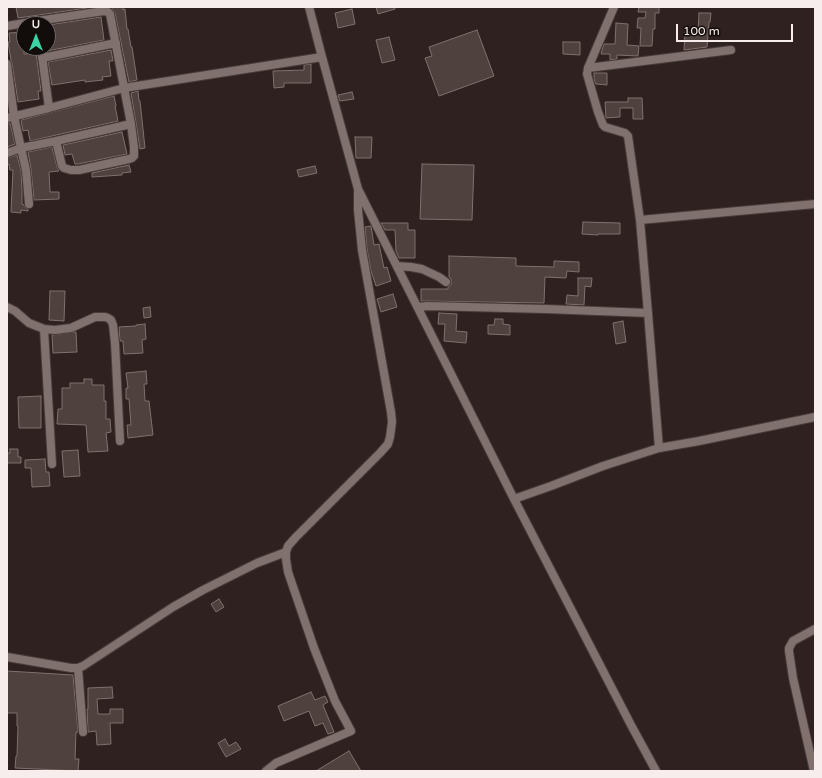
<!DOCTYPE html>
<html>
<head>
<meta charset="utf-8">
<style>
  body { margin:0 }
  #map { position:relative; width:822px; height:778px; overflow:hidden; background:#2e211f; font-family:"Varela Round",sans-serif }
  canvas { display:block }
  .frame { position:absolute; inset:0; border:8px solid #f6edec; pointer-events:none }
  .north { position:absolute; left:16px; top:16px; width:40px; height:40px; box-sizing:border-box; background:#120c0b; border:1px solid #6d6665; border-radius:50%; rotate:0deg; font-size:11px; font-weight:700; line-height:16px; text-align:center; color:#f6edec }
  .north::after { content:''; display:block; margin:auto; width:14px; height:18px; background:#3ad4a5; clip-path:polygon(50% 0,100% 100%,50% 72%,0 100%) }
  .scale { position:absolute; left:676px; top:24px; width:117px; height:18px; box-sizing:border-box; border:2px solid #f6edec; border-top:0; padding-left:5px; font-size:12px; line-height:14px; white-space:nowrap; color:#f6edec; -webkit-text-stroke:3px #120c0b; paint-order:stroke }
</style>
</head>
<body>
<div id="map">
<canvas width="822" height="778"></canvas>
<div class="frame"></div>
<div class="north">U</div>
<div class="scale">100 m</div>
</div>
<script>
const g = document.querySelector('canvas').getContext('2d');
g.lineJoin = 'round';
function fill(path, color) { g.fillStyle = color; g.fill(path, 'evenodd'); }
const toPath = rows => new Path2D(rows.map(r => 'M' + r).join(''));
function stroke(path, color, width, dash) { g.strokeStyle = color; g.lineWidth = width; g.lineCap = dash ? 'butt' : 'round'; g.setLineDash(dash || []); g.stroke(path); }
const building = toPath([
  [16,7,94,7,18,18,16,7],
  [111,7,123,7,123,10,125,9,127,29,128,29,131,47,132,47,137,80,129,82,115,13,111,7],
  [376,7,395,7,395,9,378,14,376,7],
  [639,7,659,7,659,13,655,13,655,29,653,29,652,46,640,46,641,28,637,28,638,18,645,18,646,12,638,12,639,7],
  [352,9,355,24,338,28,335,13,352,9],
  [699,13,711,13,710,22,709,22,707,47,684,50,685,32,698,33,699,13],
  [101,17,104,40,47,51,47,48,48,48,48,25,101,17],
  [616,23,628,24,627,45,639,46,638,56,617,55,617,59,610,60,610,54,601,54,604,44,615,44,616,23],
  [477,30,494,76,439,96,425,58,432,56,429,47,477,30],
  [24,32,24,54,36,53,41,91,38,91,39,99,18,102,12,63,11,60,8,42,10,42,9,33,24,32],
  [389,37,395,60,382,63,376,40,389,37],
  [563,42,580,42,580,55,563,54,563,42],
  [111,50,113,61,109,61,111,76,102,77,103,80,85,82,85,80,52,85,48,62,111,50],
  [311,64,311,83,284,83,284,87,274,88,273,71,304,70,304,65,311,64],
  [594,73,607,73,607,85,596,84,594,79,594,73],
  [138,91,139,101,140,101,145,148,140,149,136,123,131,93,138,91],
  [352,92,354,99,340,101,338,95,352,92],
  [114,96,116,106,115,106,118,121,30,141,28,130,23,131,21,120,114,96],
  [628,98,642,98,643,119,633,119,633,108,620,108,620,117,606,118,605,102,628,102,628,98],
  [7,123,10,123,15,144,7,147,7,123],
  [122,132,127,154,78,164,75,164,72,154,65,155,63,145,122,132],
  [355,137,372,137,371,158,356,158,355,137],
  [52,147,57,167,59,171,49,172,50,192,59,192,59,199,34,200,31,169,28,152,52,147],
  [17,155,21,171,22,190,22,204,23,204,25,207,28,209,28,211,21,210,21,213,11,212,13,170,10,170,9,164,7,165,7,158,17,155],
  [422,164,474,165,472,220,420,219,422,164],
  [129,165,131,172,122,173,122,175,92,177,92,173,129,165],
  [315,166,317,173,299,177,297,170,315,166],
  [583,222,620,223,620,234,598,234,598,235,582,234,583,222],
  [381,223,408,223,408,230,415,230,415,258,399,258,396,251,395,230,385,230,381,223],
  [371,226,374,245,379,244,384,268,387,267,391,281,376,286,371,271,367,249,365,227,371,226],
  [449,256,516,258,516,266,554,267,554,261,579,262,579,272,567,271,566,278,545,277,544,303,421,301,421,289,448,289,448,287,451,285,451,279,449,277,449,256],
  [578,278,592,278,591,287,585,286,584,305,566,304,567,295,578,296,578,278],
  [50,291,65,291,64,321,49,320,50,291],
  [393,294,397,307,381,312,377,299,393,294],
  [150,307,151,317,144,318,143,308,150,307],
  [439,313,457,314,456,331,467,332,466,343,444,341,445,324,438,324,439,313],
  [495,319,503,319,503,324,510,325,510,335,488,334,488,325,494,325,495,319],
  [623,321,626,342,616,344,613,323,623,321],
  [145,324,146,339,142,340,143,353,124,354,123,341,120,341,119,327,136,326,136,325,145,324],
  [75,332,76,332,77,352,53,353,52,335,75,332],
  [146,371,147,384,144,384,145,401,149,401,153,435,128,438,127,425,131,425,129,399,126,399,126,388,128,388,126,373,146,371],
  [84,379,92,379,92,385,104,385,104,401,106,401,106,419,110,419,111,432,106,433,108,451,88,452,86,425,57,424,58,409,62,409,62,388,70,388,70,383,84,383,84,379],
  [41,396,41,428,19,428,18,397,41,396],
  [10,449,18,449,18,457,21,457,21,463,7,463,7,453,10,453,10,449],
  [78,450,80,476,64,477,62,451,78,450],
  [45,459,46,472,49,472,50,486,32,487,31,468,25,468,25,460,45,459],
  [219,599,224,607,216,612,211,604,219,599],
  [7,671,73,675,78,732,76,732,75,759,79,759,78,771,15,768,16,756,17,756,18,726,17,726,17,713,7,713,7,671],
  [112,687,113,698,97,699,98,714,110,714,110,709,123,709,123,723,110,723,111,744,97,745,96,731,88,732,87,709,88,709,88,688,112,687],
  [311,692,315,700,325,696,328,702,323,705,334,732,328,734,323,723,315,726,309,711,284,721,278,706,311,692],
  [225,739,229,746,236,742,241,749,226,757,218,743,225,739],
  [349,751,361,771,316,771,349,751]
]);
fill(building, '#4f413e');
stroke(building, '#80706e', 1);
const street = toPath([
  [309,7,322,57,358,189,514,499,631,725,656,771],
  [614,7,588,68,587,74,598,112,603,125,605,127,625,133,628,136,640,220,648,313,659,448],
  [38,24,37,21,104,11,108,12,110,14,131,124,134,147,134,156,132,158,129,159,79,170,71,170,64,168,62,166,56,141,131,124],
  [7,26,37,21],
  [41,48,49,108],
  [42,58,116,43],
  [7,64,14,116,21,148,56,141],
  [588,68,731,50],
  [7,118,49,108,124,88,322,57],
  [7,153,21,148,26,170,29,204],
  [640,220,815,204],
  [397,266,411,267,422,269,439,277,446,282],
  [7,307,15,311,29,323,44,329,55,330,71,328,95,317,105,317,108,318,111,320,113,325,115,343,120,441],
  [418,307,427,306,546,309,648,313],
  [44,329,52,464],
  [514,499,551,486,603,466,659,448,699,441,815,417],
  [7,657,71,668,78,668,83,666,173,607,203,590,257,563,286,552],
  [78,668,83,732],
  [266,771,276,763,351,731,335,701,314,648,288,572,286,559,286,552,288,546,296,537,380,453,388,444,390,437,392,422,391,412,362,250,358,210,358,192],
  [814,771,793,678,789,651,789,648,793,641,815,629]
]);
stroke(street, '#473c3b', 10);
stroke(street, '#80706e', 8);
</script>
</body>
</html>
